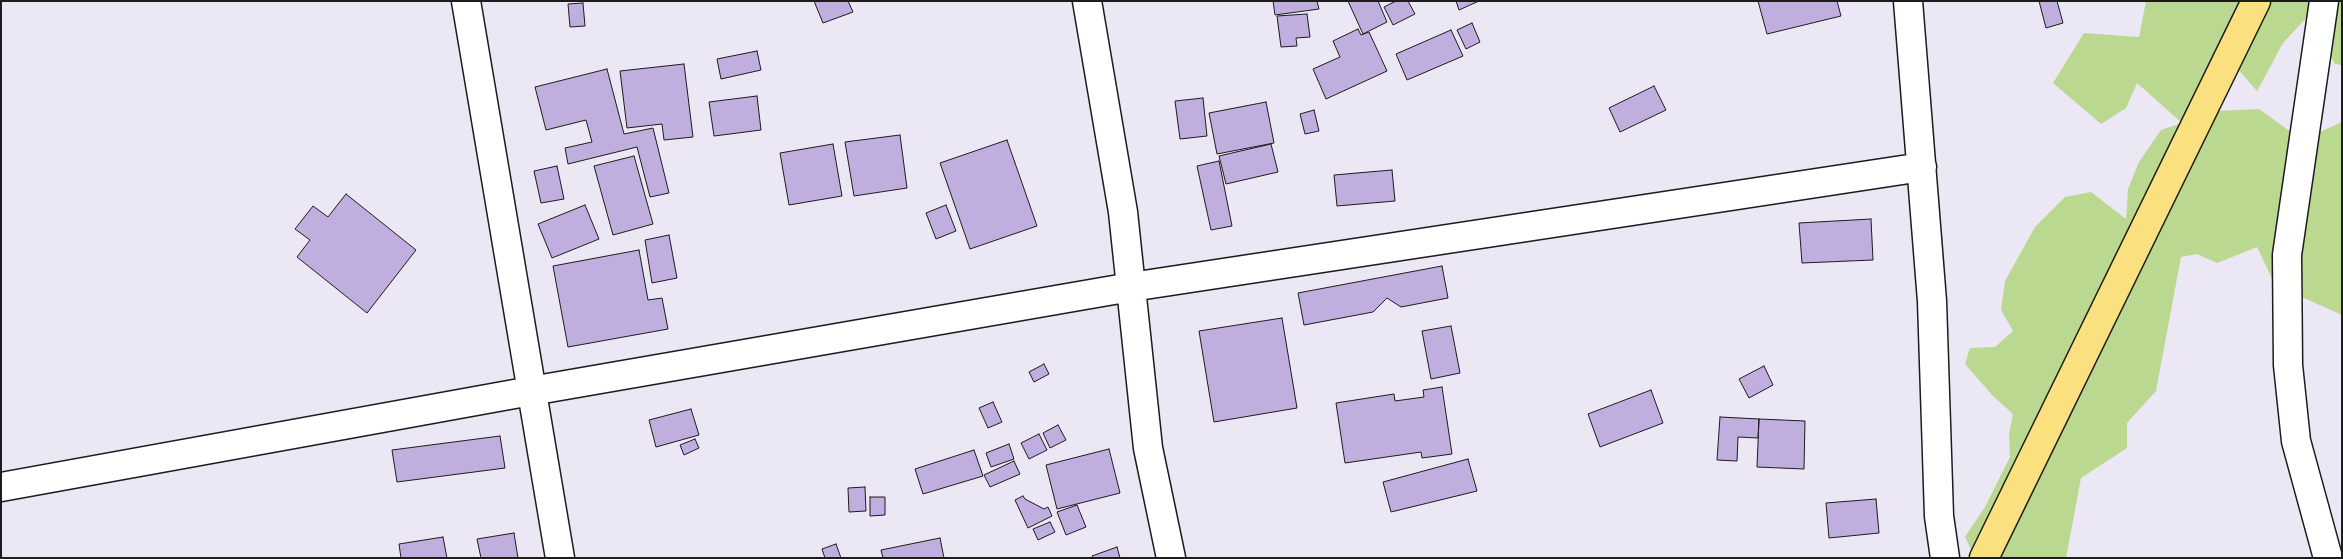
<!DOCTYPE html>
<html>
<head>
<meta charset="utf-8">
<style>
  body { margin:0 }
  #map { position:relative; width:2343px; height:559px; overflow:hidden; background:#ece7f5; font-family:"Patrick Hand",sans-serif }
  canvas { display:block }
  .frame { position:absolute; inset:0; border:2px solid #1c1c1c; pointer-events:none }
</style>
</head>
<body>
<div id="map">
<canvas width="2343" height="559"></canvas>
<div class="frame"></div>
</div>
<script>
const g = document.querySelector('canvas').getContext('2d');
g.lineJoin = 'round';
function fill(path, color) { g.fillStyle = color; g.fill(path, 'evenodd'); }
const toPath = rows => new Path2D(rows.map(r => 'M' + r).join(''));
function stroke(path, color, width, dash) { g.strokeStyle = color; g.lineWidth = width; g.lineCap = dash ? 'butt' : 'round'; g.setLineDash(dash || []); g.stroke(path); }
fill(toPath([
  [2146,1,2342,1,2342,65,2335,64,2309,15,2283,43,2257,91,2235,66,2184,122,2218,111,2259,109,2302,140,2342,122,2342,315,2275,285,2257,247,2217,263,2197,254,2181,257,2156,391,2127,423,2127,448,2081,478,2066,558,1975,558,1965,537,1985,507,2010,457,2009,434,2013,414,1993,396,1965,364,1970,348,1995,347,2013,331,2001,310,2005,281,2035,227,2065,197,2091,192,2126,219,2128,189,2139,162,2161,130,2182,123,2137,83,2126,108,2101,124,2053,83,2084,33,2139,37]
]), '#bbd890');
const building = toPath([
  [814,1,848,1,853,12,823,23,814,1],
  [1273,1,1317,1,1319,9,1275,15,1273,1],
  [1348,1,1378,1,1387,22,1363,34,1348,1],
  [1396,1,1408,1,1415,14,1393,25,1384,7,1396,1],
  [1456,1,1479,1,1459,10,1456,1],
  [1758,1,1837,1,1841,16,1767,34,1758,1],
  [2039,1,2057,1,2063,23,2046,28,2039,1],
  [583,3,585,26,570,27,568,4,583,3],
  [1307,14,1310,37,1296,38,1297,46,1281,47,1277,16,1307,14],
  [1472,23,1480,42,1466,49,1457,30,1472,23],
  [1358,29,1361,35,1369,32,1387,71,1326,99,1313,69,1340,57,1333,41,1358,29],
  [1451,30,1463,56,1407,80,1396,54,1451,30],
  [757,51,761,70,721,79,717,59,757,51],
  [684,64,693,137,664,140,662,124,627,128,620,71,684,64],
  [607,69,624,134,653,128,669,193,650,197,637,147,568,164,565,148,592,142,586,120,546,130,535,87,607,69],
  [1654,86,1666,110,1620,132,1609,108,1654,86],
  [757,96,761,130,714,136,709,102,757,96],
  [1203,98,1207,136,1180,139,1175,101,1203,98],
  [1266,102,1274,143,1217,154,1209,113,1266,102],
  [1314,110,1319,131,1305,134,1300,114,1314,110],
  [900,135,907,188,854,196,845,142,900,135],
  [1007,140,1037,226,970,249,940,163,1007,140],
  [833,144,842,196,789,205,780,153,833,144],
  [1271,144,1278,172,1226,184,1219,156,1271,144],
  [634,156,653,224,613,235,594,166,634,156],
  [1219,161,1232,226,1211,230,1197,166,1219,161],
  [557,166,564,199,541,203,534,171,557,166],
  [1392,170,1395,201,1337,206,1334,175,1392,170],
  [346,194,416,250,367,313,297,257,310,240,295,229,313,206,328,217,346,194],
  [585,205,599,239,552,258,538,224,585,205],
  [946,205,956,231,936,239,926,213,946,205],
  [1871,219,1873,260,1802,263,1799,223,1871,219],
  [669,235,677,278,652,283,645,240,669,235],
  [639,250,648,300,662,298,668,329,568,347,553,266,639,250],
  [1442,266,1448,298,1401,307,1387,298,1373,312,1304,325,1298,293,1442,266],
  [1282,318,1297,408,1214,422,1199,331,1282,318],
  [1451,326,1460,373,1431,379,1422,331,1451,326],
  [1044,364,1049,374,1034,382,1029,372,1044,364],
  [1764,366,1773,385,1749,398,1739,379,1764,366],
  [1442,387,1452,454,1422,458,1421,452,1345,463,1336,403,1394,394,1395,401,1424,397,1423,390,1442,387],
  [1651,390,1663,423,1600,447,1588,414,1651,390],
  [993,402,1002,422,988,428,979,408,993,402],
  [691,409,699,435,656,447,649,420,691,409],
  [1720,417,1759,419,1758,438,1738,437,1737,461,1717,460,1720,417],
  [1759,419,1805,421,1804,469,1757,467,1759,419],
  [1058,425,1066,440,1050,448,1043,433,1058,425],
  [1039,434,1047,450,1029,459,1021,443,1039,434],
  [500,436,505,468,397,482,392,450,500,436],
  [695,439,699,448,684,455,680,445,695,439],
  [1009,444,1014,459,991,467,986,453,1009,444],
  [1109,449,1120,493,1057,509,1046,465,1109,449],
  [974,450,983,476,923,494,915,469,974,450],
  [1468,459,1477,491,1391,512,1383,482,1468,459],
  [1014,461,1020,474,990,487,984,475,1014,461],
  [865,487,866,511,849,512,848,488,865,487],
  [1023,496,1025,499,1044,509,1048,507,1052,516,1028,528,1015,500,1023,496],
  [870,497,885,497,885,515,870,516,870,497],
  [1876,499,1879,533,1829,538,1826,503,1876,499],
  [1077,505,1086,527,1066,535,1057,512,1077,505],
  [1050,522,1055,532,1038,540,1033,529,1050,522],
  [514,533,518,558,481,558,477,539,514,533],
  [443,537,447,558,401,558,399,544,443,537],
  [940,538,944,558,883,558,881,550,940,538],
  [836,544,841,558,825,558,822,549,836,544],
  [1117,547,1120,558,1093,558,1092,556,1117,547]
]);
fill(building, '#bfaede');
stroke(building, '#1c1c1c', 1);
const minor = toPath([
  [466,1,560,558],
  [1087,1,1123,212,1148,448,1171,558],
  [1908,1,1932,301,1939,516,1945,558],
  [2324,1,2287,255,2288,365,2296,441,2328,558],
  [1,487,531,391,1131,287,1922,167]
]);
const trunk = toPath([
  [1984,558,2256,1]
]);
stroke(minor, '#1c1c1c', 31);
stroke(trunk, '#1c1c1c', 31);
stroke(minor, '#fff', 28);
stroke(trunk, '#fbe080', 28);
</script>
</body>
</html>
